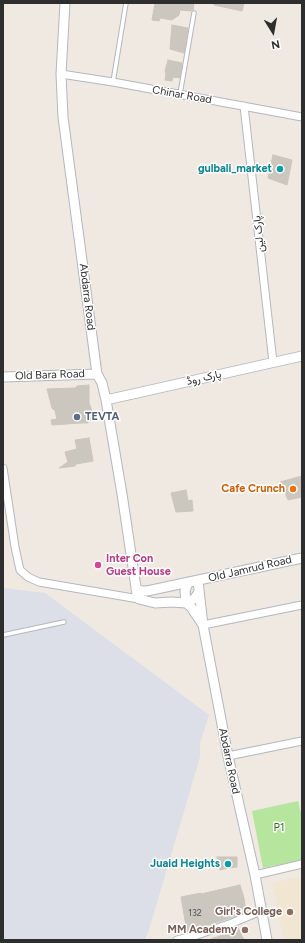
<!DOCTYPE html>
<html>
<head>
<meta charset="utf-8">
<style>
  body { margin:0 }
  #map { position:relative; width:305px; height:943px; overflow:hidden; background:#efe9e1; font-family:Figtree,sans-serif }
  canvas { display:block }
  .frame { position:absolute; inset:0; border:4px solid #2e2e2e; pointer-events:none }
  .north { position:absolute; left:253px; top:12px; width:40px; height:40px; -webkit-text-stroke:3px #fff; paint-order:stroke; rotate:169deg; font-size:11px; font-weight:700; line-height:16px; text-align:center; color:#2e2e2e }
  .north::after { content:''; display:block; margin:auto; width:14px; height:18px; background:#2e2e2e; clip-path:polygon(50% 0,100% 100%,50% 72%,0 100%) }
</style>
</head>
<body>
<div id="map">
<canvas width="305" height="943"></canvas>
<div class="frame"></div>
<div class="north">N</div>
</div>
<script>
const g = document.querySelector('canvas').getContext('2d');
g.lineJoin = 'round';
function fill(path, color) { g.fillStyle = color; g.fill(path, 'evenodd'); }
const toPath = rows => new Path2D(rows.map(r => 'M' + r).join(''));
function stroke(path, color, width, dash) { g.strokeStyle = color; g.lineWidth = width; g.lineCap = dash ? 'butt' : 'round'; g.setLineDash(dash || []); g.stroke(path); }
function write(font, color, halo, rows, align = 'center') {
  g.font = font + ' Figtree,Vazirmatn,sans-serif'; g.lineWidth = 3; g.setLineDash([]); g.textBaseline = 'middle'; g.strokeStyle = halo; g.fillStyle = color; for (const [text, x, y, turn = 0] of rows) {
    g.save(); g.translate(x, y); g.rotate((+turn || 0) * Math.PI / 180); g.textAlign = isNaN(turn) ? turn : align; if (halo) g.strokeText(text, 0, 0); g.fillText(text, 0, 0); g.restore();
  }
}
fill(toPath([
  [302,877,302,940,284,940,272,883]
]), '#f0e6d1');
fill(toPath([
  [3,588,45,593,209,715,200,743,200,757,148,933,145,939,143,940,3,940]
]), '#dcdee8');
fill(toPath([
  [298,801,302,817,302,860,263,868,252,811]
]), '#b6e59e');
const building = toPath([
  [155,3,194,3,193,10,191,11,180,10,179,15,172,20,160,18,159,21,152,20,155,3],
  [214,3,244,3,242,11,214,5,214,3],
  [172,25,188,28,184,53,170,49,172,25],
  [168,60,182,63,180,78,173,77,172,81,165,80,166,74,165,71,168,60],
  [273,155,292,160,287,185,268,178,273,155],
  [89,385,89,403,92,411,94,421,88,420,88,423,81,423,52,425,51,420,57,419,55,411,52,408,47,389,76,388,77,386,89,385],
  [89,438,93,461,76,464,75,466,59,468,68,462,65,452,77,449,75,440,89,438],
  [302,476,302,497,288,500,283,487,280,482,302,476],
  [186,490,188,501,192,500,193,511,176,512,171,493,186,490],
  [217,857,237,857,237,867,228,868,220,870,217,857],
  [240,885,244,898,246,912,230,918,187,932,181,897,201,893,201,894,240,885],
  [238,928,244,940,212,940,211,939,226,934,238,928]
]);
fill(building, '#cbc7bf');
stroke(building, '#cbc5ba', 1);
const service = toPath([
  [113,82,126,3],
  [180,94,194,13],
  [3,635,64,622]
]);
const minor = toPath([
  [61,74,113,82,302,117],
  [244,106,273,362],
  [3,468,15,547,20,570,28,577,39,582,139,599],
  [203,625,302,605],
  [228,756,302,741],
  [255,875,302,864],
  [177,940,197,935,232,923,261,911]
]);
const tertiary = toPath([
  [65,3,61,74,63,117,97,374,102,383,106,400,122,494,137,594,139,599,155,603,172,602,186,603,191,607,203,625],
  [3,377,97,374],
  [106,400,302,356],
  [198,581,203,625,228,756,255,875,267,940],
  [188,583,185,591,186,603,194,599,199,592],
  [136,589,142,591,147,591,302,558]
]);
stroke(service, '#b4b7c1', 5.5);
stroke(minor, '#b4b7c1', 9);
stroke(tertiary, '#b4b7c1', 11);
stroke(service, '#fff', 3.5);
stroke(minor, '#fff', 7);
stroke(tertiary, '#fff', 9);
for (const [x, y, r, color] of [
  [280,169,4,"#0f9aa8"],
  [77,417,4,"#5c6f8a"],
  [293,489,4,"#e8710a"],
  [98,565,4,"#d1479c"],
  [228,864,4,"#0f9aa8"],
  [290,912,4,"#8d6e63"],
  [245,930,4,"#8d6e63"]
]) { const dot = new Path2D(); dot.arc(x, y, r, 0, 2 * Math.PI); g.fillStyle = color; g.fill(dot); stroke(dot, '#fff', 1.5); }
write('9px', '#555452', null, [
  ["132",195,913]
]);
write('11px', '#2e2e2e', '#fff', [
  ["Chinar Road",182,95,10],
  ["پارک لین",259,234,-96],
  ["Abdarra Road",87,297,83],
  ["Old Bara Road",50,375,-2],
  ["پارک روڈ",204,378,-13],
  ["Old Jamrud Road",250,569,-13],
  ["Abdarra Road",229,761,78]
]);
write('bold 11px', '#0d838f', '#fff', [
  ["gulbali_market",272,169],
  ["Juaid Heights",220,864]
], 'right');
write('bold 11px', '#4e5e75', '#fff', [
  ["TEVTA",85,417]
], 'left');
write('bold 11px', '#c56008', '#fff', [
  ["Cafe Crunch",285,489]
], 'right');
write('bold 11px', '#b23c85', '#fff', [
  ["Inter Con",106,559],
  ["Guest House",106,572]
], 'left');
write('11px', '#2c6e1b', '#fff', [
  ["P1",279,828]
]);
write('bold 11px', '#785e54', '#fff', [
  ["Girl's College",282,912],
  ["MM Academy",237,930]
], 'right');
</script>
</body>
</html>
